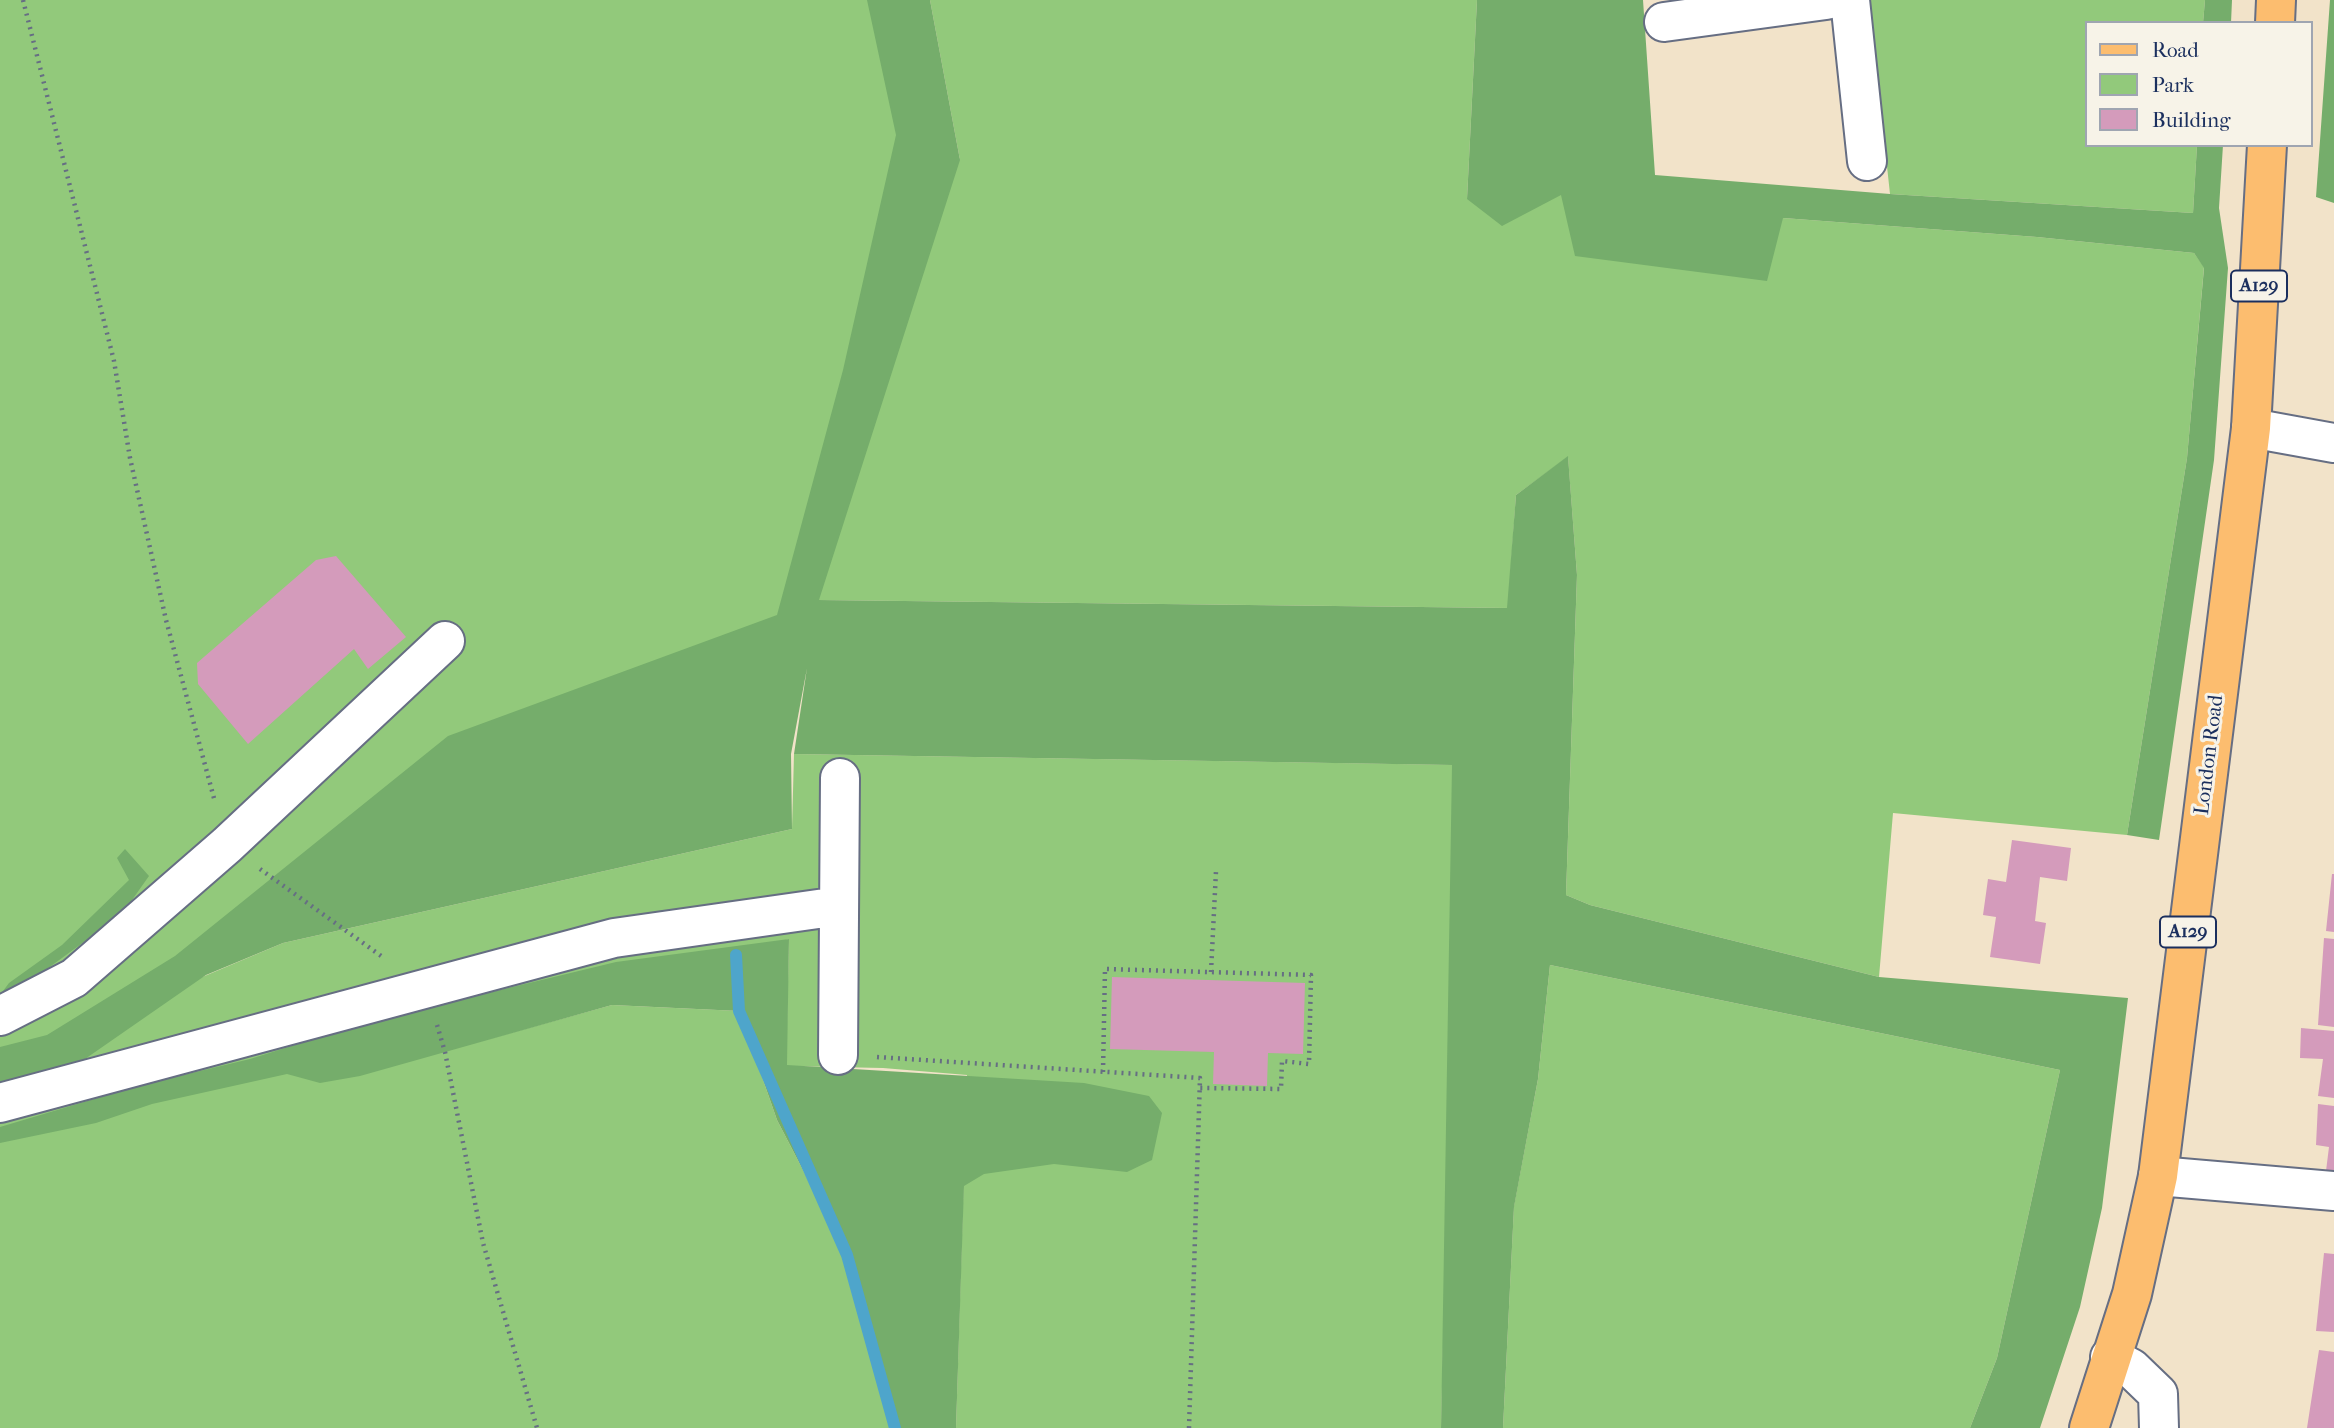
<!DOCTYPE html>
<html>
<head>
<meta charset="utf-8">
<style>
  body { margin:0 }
  #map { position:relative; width:2334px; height:1428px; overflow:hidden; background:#f2e3c9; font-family:"IM FELL French Canon",serif }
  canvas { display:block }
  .legend { position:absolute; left:2085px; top:21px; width:228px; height:126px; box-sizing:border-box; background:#f7f3e8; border:2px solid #9fa5b1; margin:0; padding:9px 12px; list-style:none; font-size:21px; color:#1b2f5e }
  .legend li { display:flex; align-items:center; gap:14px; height:35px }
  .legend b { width:35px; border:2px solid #9fa5b1 }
</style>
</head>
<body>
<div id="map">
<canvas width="2334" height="1428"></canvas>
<ul class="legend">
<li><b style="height:9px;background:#fcbd6f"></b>Road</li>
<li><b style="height:19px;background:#92c97b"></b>Park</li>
<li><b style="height:19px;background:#d49bbb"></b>Building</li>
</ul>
</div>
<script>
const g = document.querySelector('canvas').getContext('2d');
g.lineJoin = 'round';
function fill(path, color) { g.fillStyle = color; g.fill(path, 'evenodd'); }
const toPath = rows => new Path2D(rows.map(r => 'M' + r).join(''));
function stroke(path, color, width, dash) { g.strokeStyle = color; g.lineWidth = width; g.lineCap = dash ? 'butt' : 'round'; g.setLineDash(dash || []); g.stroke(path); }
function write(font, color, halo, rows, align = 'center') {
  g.font = font + ' "IM FELL French Canon",serif'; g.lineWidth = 6; g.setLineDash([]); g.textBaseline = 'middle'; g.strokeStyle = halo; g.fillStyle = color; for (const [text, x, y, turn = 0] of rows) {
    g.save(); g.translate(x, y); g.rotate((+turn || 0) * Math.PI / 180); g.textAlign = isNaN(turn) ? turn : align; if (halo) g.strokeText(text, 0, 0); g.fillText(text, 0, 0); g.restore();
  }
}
fill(toPath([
  [0,0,892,0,960,160,930,0,1477,0,1467,199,1561,194,1783,218,2037,237,2194,253,2204,267,2187,458,2127,835,1893,813,1879,977,1590,905,1566,895,1577,575,1568,457,1516,495,1508,608,819,600,93,1023,283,943,792,829,794,754,1457,765,1441,1428,956,1428,967,1075,883,1068,786,1066,789,939,380,1069,612,1005,739,1011,777,1120,847,1255,895,1428,0,1428],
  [1869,0,2205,0,2203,23,2087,23,2087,145,2197,145,2193,213,1890,194],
  [1550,965,2060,1070,1997,1358,1970,1428,1503,1428,1514,1206,1538,1079]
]), '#92c97b');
fill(toPath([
  [867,0,930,0,960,160,819,600,1507,608,1516,495,1568,456,1577,575,1566,895,1590,905,1879,977,2128,998,2102,1208,2080,1307,2040,1428,1970,1428,1997,1358,2060,1070,1550,965,1538,1079,1514,1207,1503,1428,1441,1428,1452,765,794,754,807,668,791,754,792,829,283,943,206,975,85,1059,0,1082,0,1047,47,1035,175,956,448,736,777,615,843,370,896,135],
  [1477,0,1643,0,1655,175,1890,194,2193,213,2197,145,2223,145,2219,208,2228,268,2214,460,2159,840,2127,835,2187,458,2204,268,2194,253,2037,237,1783,218,1767,281,1575,256,1561,195,1502,226,1467,199],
  [2205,0,2232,0,2231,23,2203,23],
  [2330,0,2334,0,2334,203,2316,197],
  [125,849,149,876,122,914,10,996,0,995,9,983,62,945,129,880,117,858],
  [789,939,787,1065,1084,1083,1149,1096,1162,1113,1152,1160,1127,1172,1054,1164,984,1174,964,1186,956,1428,895,1428,847,1255,777,1120,739,1011,612,1005,360,1076,320,1083,287,1074,152,1104,96,1123,0,1143,0,1127,138,1086,250,1059,372,1021,616,962]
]), '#75ad6b');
stroke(toPath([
  [736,955,739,1011,847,1255,895,1428]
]), '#4ea5cb', 12);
fill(toPath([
  [336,556,406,637,368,669,354,649,248,744,198,684,197,663,316,560],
  [2012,840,2071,848,2067,881,2040,877,2035,921,2046,923,2040,964,1990,957,1996,917,1983,915,1988,879,2006,882],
  [2332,874,2334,874,2334,932,2326,931],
  [2324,938,2334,939,2334,1027,2318,1025],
  [1112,977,1305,983,1303,1054,1268,1053,1267,1086,1213,1084,1214,1052,1110,1049],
  [2301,1028,2334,1031,2334,1098,2318,1096,2323,1059,2300,1058],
  [2318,1104,2334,1106,2334,1172,2326,1171,2329,1147,2316,1145],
  [2324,1253,2334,1254,2334,1332,2316,1331],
  [2319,1350,2334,1352,2334,1428,2307,1428]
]), '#d49bbb');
const minor = toPath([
  [1850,0,1867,161],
  [1664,22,1826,0],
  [2251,428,2334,443],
  [0,1016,74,978,227,845,445,641],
  [838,1055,840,778],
  [0,1103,614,938,839,906],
  [2158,1176,2334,1191],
  [2110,1357,2131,1368,2158,1394,2159,1428]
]);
const major = toPath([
  [2275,23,2276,0],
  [2089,1428,2132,1294,2158,1176,2251,428,2267,145]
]);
stroke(minor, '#666e83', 42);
stroke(major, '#666e83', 42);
stroke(toPath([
  [23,0,114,361,130,458,166,620,215,802],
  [260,869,384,958],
  [1211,972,1216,871],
  [437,1025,445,1052,483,1243,537,1428],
  [877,1057,1200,1078,1189,1428],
  [1103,1072,1105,969,1311,975,1309,1064,1282,1061,1281,1089,1200,1088]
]), '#666e83', 4.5, [2, 5]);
stroke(minor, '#fff', 38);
stroke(major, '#fcbd6f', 38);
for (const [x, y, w] of [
  [2259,286,56],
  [2188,932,56]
]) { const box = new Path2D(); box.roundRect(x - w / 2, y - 15.5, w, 31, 5); g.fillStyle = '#f7f3e8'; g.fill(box); stroke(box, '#1b2f5e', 2); }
write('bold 19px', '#1b2f5e', null, [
  ["A129",2259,286],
  ["A129",2188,932]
]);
write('21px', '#1b2f5e', '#f7f3e8', [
  ["London Road",2210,755,-83]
]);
</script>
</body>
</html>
